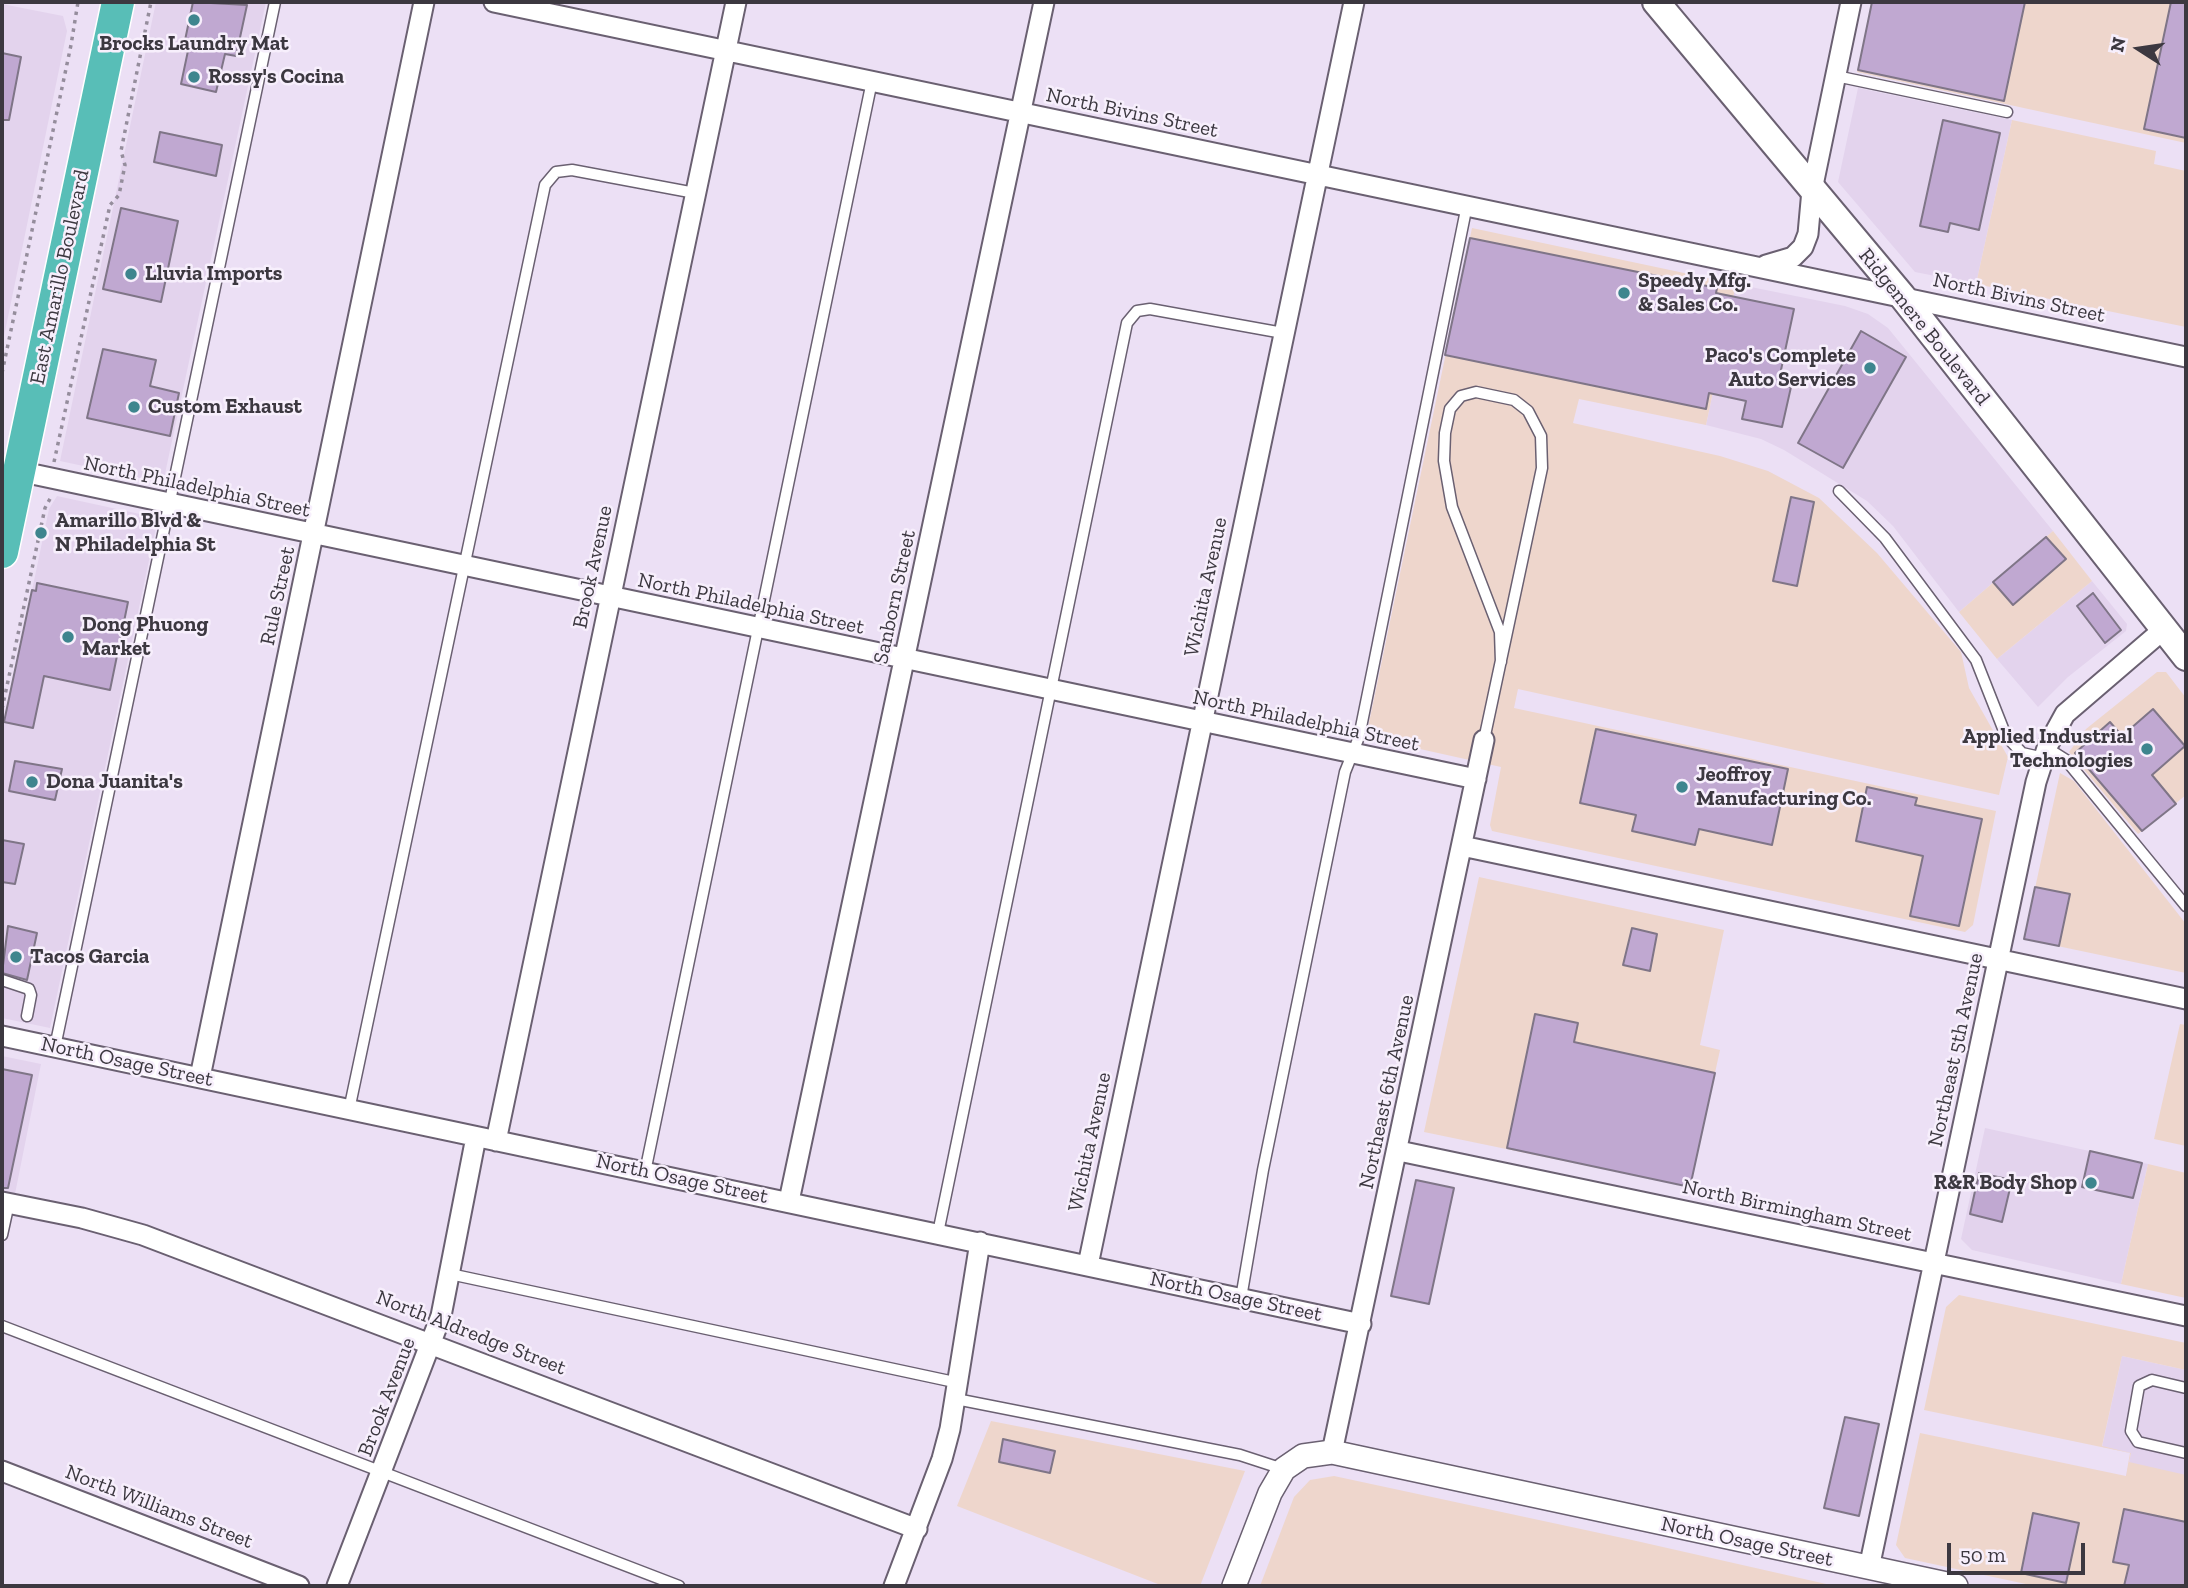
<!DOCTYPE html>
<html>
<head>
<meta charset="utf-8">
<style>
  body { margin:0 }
  #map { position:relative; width:2188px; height:1588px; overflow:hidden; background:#ece0f5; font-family:"Zilla Slab",serif }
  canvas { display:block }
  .frame { position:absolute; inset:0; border:4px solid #3c3840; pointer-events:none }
  .north { position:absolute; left:2104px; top:14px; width:70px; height:70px; -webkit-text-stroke:5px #f7effc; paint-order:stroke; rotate:282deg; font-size:19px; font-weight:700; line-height:28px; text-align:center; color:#3c3840 }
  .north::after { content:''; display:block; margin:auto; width:24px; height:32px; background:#3c3840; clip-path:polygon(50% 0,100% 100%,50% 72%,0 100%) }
  .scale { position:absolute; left:1947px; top:1543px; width:138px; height:32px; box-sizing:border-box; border:4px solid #3c3840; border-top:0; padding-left:9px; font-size:21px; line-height:24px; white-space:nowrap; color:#3c3840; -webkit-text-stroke:5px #f7effc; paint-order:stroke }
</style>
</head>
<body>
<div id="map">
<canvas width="2188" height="1588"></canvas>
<div class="frame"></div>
<div class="north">N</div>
<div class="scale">50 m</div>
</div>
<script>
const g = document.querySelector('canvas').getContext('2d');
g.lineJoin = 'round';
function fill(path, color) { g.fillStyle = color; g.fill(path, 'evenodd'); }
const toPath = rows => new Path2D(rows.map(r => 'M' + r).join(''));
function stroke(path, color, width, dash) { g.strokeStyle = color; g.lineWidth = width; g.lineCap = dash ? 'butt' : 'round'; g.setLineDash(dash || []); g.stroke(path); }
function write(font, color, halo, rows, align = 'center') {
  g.font = font + ' "Zilla Slab",serif'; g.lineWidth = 5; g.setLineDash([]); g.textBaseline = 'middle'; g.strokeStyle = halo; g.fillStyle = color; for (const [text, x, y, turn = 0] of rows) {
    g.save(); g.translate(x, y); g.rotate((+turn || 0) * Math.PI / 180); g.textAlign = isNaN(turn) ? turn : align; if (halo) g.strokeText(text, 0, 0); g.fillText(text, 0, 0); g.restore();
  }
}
fill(toPath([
  [156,2,266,2,163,483,60,461],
  [2,4,63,16,67,31,2,346],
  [1858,88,2012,120,1976,284,1915,272,1838,182],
  [1736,284,1845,306,1868,314,1888,328,2053,531,1959,612,1893,526,1867,501,1784,450,1761,439,1706,425],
  [57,496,158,518,50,1028,2,1018,2,734,49,509],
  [2092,581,2127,624,2126,631,2068,677,2038,707,1997,659],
  [2,1056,41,1064,15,1194,2,1191],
  [1985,1128,2148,1164,2121,1284,1972,1250,1961,1239],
  [2122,1356,2186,1370,2186,1528,2119,1508,2131,1453,2102,1447]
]), '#e3d3ed');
fill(toPath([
  [1872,2,2186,2,2186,143,1857,72],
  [2012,120,2156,151,2154,164,2186,171,2186,327,1976,284],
  [1472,228,1736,284,1706,425,1579,399,1573,423,1720,456,1768,471,1819,498,1877,553,1961,652,1969,688,2008,757,1999,795,1518,689,1514,708,1996,811,1973,925,1965,932,1492,831,1490,825,1501,767,1366,737],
  [2053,531,2092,581,1997,659,1959,612],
  [2157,672,2166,672,2186,698,2186,795,2138,834,2069,752,2086,729],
  [2060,773,2074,781,2186,924,2186,973,2024,939],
  [1479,877,1724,930,1700,1045,1720,1050,1690,1187,1424,1132],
  [2180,1024,2186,1025,2186,1146,2154,1139],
  [2148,1164,2186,1173,2186,1298,2121,1284],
  [1959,1295,2186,1343,2186,1370,2122,1356,2102,1446,2131,1453,2129,1462,2186,1475,2186,1586,2035,1586,1905,1558,1896,1545,1920,1433,2126,1476,2130,1453,1924,1410,1946,1307],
  [991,1421,1245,1471,1200,1586,1163,1586,957,1506],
  [1334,1476,1632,1540,1835,1586,1260,1586,1294,1497,1310,1480]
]), '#eed6cc');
const building = toPath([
  [193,2,247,5,236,56,225,54,216,92,181,84,189,46,184,45,193,2],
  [1872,2,2025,2,2004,101,1858,70,1872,2],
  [2171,2,2186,2,2186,138,2144,129,2171,2],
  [2,53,21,57,9,120,2,120,2,53],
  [1943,120,2000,133,1979,230,1950,223,1948,232,1920,226,1943,120],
  [160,132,222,145,216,176,154,162,160,132],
  [121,208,178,221,161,302,103,289,121,208],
  [1470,238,1717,288,1716,293,1794,309,1778,384,1791,387,1782,427,1742,419,1746,401,1709,393,1706,409,1445,355,1470,238],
  [1861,331,1906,357,1843,468,1798,443,1861,331],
  [103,349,156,360,150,386,179,393,170,436,87,418,103,349],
  [1791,497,1814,502,1797,586,1773,581,1791,497],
  [2046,537,2066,559,2013,605,1993,582,2046,537],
  [37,583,128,602,110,690,44,676,33,728,4,722,32,590,36,591,37,583],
  [2093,593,2121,630,2105,643,2077,606,2093,593],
  [2153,709,2185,746,2152,775,2176,804,2142,831,2075,753,2110,722,2122,736,2153,709],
  [1596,729,1788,769,1772,845,1699,829,1695,845,1632,831,1636,815,1580,803,1596,729],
  [15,761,62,769,55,800,9,791,15,761],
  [1867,787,1917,798,1915,805,1982,819,1959,926,1910,916,1923,856,1856,841,1867,787],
  [2,840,24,844,15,884,2,882,2,840],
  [2035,887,2070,894,2059,946,2024,939,2035,887],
  [8,926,37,933,27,980,2,973,8,926],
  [1632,928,1657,934,1650,971,1623,965,1632,928],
  [1535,1014,1578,1023,1574,1042,1715,1073,1690,1187,1507,1148,1535,1014],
  [2,1069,32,1075,8,1188,2,1188,2,1069],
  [2090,1151,2142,1163,2133,1198,2082,1187,2090,1151],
  [1979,1173,2012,1180,2002,1222,1970,1214,1979,1173],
  [1416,1180,1454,1188,1429,1304,1391,1296,1416,1180],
  [1845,1417,1879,1424,1859,1516,1824,1508,1845,1417],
  [1003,1439,1055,1451,1050,1473,999,1462,1003,1439],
  [2124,1509,2186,1522,2186,1586,2124,1586,2129,1565,2113,1562,2124,1509],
  [2033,1513,2079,1523,2066,1583,2021,1573,2033,1513]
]);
fill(building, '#c0a8d1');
stroke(building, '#7f7587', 2);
const service = toPath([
  [1836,76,2007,112],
  [1839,491,1885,538,1976,660,2006,736,2022,753,2044,758],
  [1484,740,1542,468,1541,436,1528,411,1514,400,1476,392,1461,396,1450,409,1445,433,1444,461,1452,507,1500,632,1501,662],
  [2047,748,2066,760,2186,906],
  [2,980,29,989,31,995,27,1016],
  [55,1047,275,2],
  [349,1110,545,185,556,172,572,170,695,193],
  [645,1172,872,81],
  [938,1233,1127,323,1137,311,1150,309,1283,333],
  [2,1235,9,1203],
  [450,1274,959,1383],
  [1241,1298,1263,1170,1345,772,1359,737,1467,205],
  [2,1326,679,1586],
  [2186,1388,2152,1380,2139,1386,2131,1431,2138,1442,2186,1453],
  [956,1399,1240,1455,1283,1469]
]);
const minor = toPath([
  [494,2,2186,357],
  [1766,265,1793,257,1803,247,1808,234,1812,190,1851,2],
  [18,471,1476,779],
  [1462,846,2186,999],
  [2,1036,1361,1324],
  [200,1077,424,2],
  [496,1141,736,2],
  [1399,1151,2186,1316],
  [789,1201,1044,2],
  [2,1202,82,1218,143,1235,917,1529],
  [1088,1265,1354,2],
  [1332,1452,1484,740],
  [2,1471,299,1586],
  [1869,1568,2036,782,2048,745,2065,714,2164,629],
  [337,1586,441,1316,476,1137],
  [894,1586,942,1459,950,1429,980,1242]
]);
const tertiary = toPath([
  [1234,1586,1270,1493,1284,1469,1303,1456,1332,1452,1956,1586]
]);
const secondary = toPath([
  [1656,2,1902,296,2186,657]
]);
const trunk = toPath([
  [2,552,118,2]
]);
stroke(service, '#6a6071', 13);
stroke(minor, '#6a6071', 23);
stroke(tertiary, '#6a6071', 26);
stroke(secondary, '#6a6071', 30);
stroke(trunk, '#fff', 35);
stroke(toPath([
  [2,373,71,45,78,2],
  [54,462,110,205,119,195,125,165,121,151,151,2],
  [2,709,45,508,51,497]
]), '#958d9c', 3.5, [3.5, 5]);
stroke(service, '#fff', 10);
stroke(minor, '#fff', 19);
stroke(tertiary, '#fff', 23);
stroke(secondary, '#fff', 26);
stroke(trunk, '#58beb7', 32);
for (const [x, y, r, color] of [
  [194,20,7,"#3e858e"],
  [194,77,7,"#3e858e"],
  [131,274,7,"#3e858e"],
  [1624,293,7,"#3e858e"],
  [1870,368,7,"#3e858e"],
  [134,407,7,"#3e858e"],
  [41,533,7,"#3e858e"],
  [68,637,7,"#3e858e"],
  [2147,749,7,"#3e858e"],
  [32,782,7,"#3e858e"],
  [1682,787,7,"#3e858e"],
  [16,957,7,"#3e858e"],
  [2091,1183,7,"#3e858e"]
]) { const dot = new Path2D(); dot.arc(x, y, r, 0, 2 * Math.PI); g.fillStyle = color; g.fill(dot); stroke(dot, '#f7effc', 2.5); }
write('bold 21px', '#3c3840', '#f7effc', [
  ["Brocks Laundry Mat",194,44,"center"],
  ["Rossy's Cocina",208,77],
  ["Lluvia Imports",145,274],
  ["Speedy Mfg.",1638,281],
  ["& Sales Co.",1638,305],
  ["Paco's Complete",1856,356,"right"],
  ["Auto Services",1856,380,"right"],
  ["Custom Exhaust",148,407],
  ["Amarillo Blvd &",55,521],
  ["N Philadelphia St",55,545],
  ["Dong Phuong",82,625],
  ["Market",82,649],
  ["Applied Industrial",2133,737,"right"],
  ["Technologies",2133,761,"right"],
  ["Jeoffroy",1696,775],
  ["Manufacturing Co.",1696,799],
  ["Dona Juanita's",46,782],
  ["Tacos Garcia",30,957],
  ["R&R Body Shop",2077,1183,"right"]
], 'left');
write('21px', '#3c3840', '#f7effc', [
  ["North Bivins Street",1132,113,12],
  ["East Amarillo Boulevard",60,277,-78],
  ["North Bivins Street",2019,298,12],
  ["Ridgemere Boulevard",1924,327,51],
  ["North Philadelphia Street",197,487,12],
  ["Brook Avenue",593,567,-78],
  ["Wichita Avenue",1206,587,-78],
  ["Rule Street",278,596,-78],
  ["Sanborn Street",895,597,-78],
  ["North Philadelphia Street",751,604,12],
  ["North Philadelphia Street",1306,721,12],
  ["Northeast 5th Avenue",1956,1050,-78],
  ["North Osage Street",127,1062,12],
  ["Northeast 6th Avenue",1387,1092,-78],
  ["Wichita Avenue",1090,1142,-78],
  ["North Osage Street",682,1179,12],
  ["North Birmingham Street",1797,1211,12],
  ["North Osage Street",1236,1297,12],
  ["North Aldredge Street",471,1333,21],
  ["Brook Avenue",387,1397,-69],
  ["North Williams Street",159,1507,21],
  ["North Osage Street",1747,1542,12]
]);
</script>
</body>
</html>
